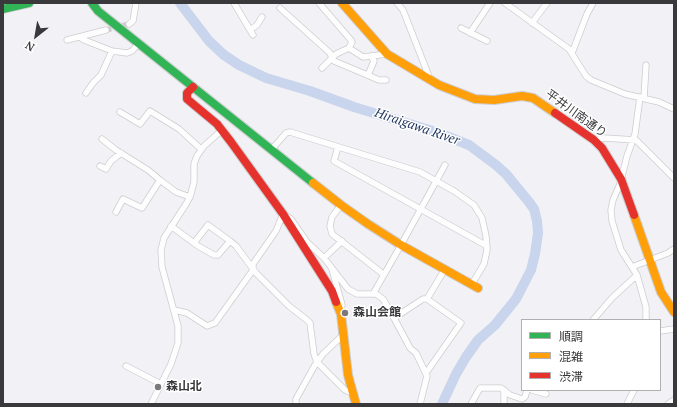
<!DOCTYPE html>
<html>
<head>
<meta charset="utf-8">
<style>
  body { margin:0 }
  #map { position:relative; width:677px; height:407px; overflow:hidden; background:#f2f2f6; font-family:"PT Serif","Noto Sans JP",serif }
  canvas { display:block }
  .frame { position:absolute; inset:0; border:4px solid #39393c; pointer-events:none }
  .legend { position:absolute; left:521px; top:319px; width:140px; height:72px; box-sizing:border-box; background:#fff; border:1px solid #b0b0b1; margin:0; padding:5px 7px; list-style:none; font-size:12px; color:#39393c }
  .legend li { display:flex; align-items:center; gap:8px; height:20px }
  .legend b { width:20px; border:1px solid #b0b0b1 }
  .north { position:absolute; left:16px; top:16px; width:40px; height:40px; -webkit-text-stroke:3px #fff; paint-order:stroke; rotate:211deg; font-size:11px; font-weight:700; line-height:16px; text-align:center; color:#39393c }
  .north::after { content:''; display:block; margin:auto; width:14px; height:18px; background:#39393c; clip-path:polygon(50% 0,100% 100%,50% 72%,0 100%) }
</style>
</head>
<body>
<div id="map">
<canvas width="677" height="407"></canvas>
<div class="frame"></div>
<ul class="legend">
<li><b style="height:5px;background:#30b455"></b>順調</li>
<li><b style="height:5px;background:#ff9f0a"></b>混雑</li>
<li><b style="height:5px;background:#e5322d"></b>渋滞</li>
</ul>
<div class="north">N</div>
</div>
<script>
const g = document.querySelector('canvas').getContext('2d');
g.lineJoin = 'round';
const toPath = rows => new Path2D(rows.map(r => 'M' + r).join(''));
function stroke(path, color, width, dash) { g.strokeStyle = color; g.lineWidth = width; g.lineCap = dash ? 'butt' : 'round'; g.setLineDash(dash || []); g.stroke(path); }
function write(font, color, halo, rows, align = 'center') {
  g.font = font + ' "PT Serif","Noto Sans JP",serif'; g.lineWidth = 3; g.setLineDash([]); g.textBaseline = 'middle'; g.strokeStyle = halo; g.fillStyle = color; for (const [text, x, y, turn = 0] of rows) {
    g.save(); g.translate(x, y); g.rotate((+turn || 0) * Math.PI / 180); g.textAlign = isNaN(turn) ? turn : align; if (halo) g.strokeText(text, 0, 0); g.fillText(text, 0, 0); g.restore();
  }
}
stroke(toPath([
  [180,3,209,41,224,55,239,65,266,78,310,91,354,107,436,132,469,145,496,165,506,174,529,202,534,209,537,221,538,233,535,254,531,270,516,299,495,325,478,340,466,357,456,374,442,404]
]), '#c9d5ec', 10);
stroke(toPath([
  [106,30,129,24]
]), '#cdcdd1', 5.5, [5.5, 3]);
const street = toPath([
  [234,3,253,35],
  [319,3,350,39,352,42,349,48],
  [397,3,403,10,428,74,429,79],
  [505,3,569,49,586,76,591,80,625,94,659,102,674,109],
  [280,8,330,53,332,58,322,68],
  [532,23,547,3],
  [129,24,133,21,136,3],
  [461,28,487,41],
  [250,30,257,25,262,17],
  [470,33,490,3],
  [80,37,84,40,112,51,127,53,132,51,139,43],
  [67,40,106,30],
  [572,53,587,14,593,3],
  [368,75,374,61,371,56],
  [386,80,379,80,334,61,332,58,336,54,349,48,363,57,387,54],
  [86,93,93,83,101,75,112,51],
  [640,97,635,134,627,156,620,184,613,200,611,210,612,221,621,250,637,275,646,307,646,320],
  [644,98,646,65],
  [120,112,140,124,150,111,179,129,201,149],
  [102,139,116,150,148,170,160,180],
  [594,140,604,138,636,140,674,178],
  [338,147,334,161,487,246],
  [272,149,286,133,290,132,420,172,454,191,474,205,482,218,486,236,487,250,484,264,472,284],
  [100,166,106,169,111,161,121,153],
  [341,205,332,217,330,226,332,234,383,274],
  [116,212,123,199,142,208,160,180,176,192,190,197],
  [171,226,198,246,214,255,218,255,230,241,236,246,256,273,289,306,307,320,310,323,314,354,317,362,345,390,352,393],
  [194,243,208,225,230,241],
  [324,258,342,241],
  [632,267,668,253,674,249],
  [332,269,342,305,341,311],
  [373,294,401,245,445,165],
  [174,310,187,313,207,326,215,323,253,270,253,264,276,231,283,214,291,219,307,242,324,258,348,289,357,294,376,294,383,299,394,318],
  [593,320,612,298,637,275],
  [660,331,674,329],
  [126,366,161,384],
  [426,373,461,323,427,299],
  [532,390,546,394],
  [151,404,171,364,178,343,178,326,162,267,161,250,164,238,186,204,190,197,194,182,194,164,197,156,204,146,221,131],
  [296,404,296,399,315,365,323,354,344,334],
  [420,404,427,376,416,353,410,348,394,318,423,299,427,299,445,269],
  [471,404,480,388,501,388,510,395,522,399,525,397,527,390],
  [504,404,504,390],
  [627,404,634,390],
  [668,404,674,400]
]);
const fast = toPath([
  [92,3,98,11,313,183],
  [3,9,29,3]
]);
const slow = toPath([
  [342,3,387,54,439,85,475,99,494,100,522,96,533,98,555,113],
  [313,183,341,205,368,224,401,245,478,288],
  [634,215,661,292,674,312],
  [336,302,341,314,348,375,356,404]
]);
const jam = toPath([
  [193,87,187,93,187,99,217,124,231,142,283,214,332,291,336,302],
  [555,113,594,140,602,148,621,179,634,215]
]);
stroke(street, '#cdcdd0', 7);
stroke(fast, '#cdcdd0', 10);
stroke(slow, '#cdcdd0', 10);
stroke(jam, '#cdcdd0', 10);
stroke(street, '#fdfdfe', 5.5);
stroke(fast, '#30b455', 8);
stroke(slow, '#ff9f0a', 8);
stroke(jam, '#e5322d', 8);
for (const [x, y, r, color] of [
  [345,313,4,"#7a7a7d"],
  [158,387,4,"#7a7a7d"]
]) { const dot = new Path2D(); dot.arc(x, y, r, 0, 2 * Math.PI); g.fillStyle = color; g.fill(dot); stroke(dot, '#fff', 1.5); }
write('12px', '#39393c', '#fff', [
  ["平井川南通り",576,114,36]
]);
write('bold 12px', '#39393c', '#fff', [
  ["森山会館",353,313],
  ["森山北",166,387]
], 'left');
write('italic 13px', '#1c315a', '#fff', [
  ["Hiraigawa River",417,127,19]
]);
</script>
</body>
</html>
